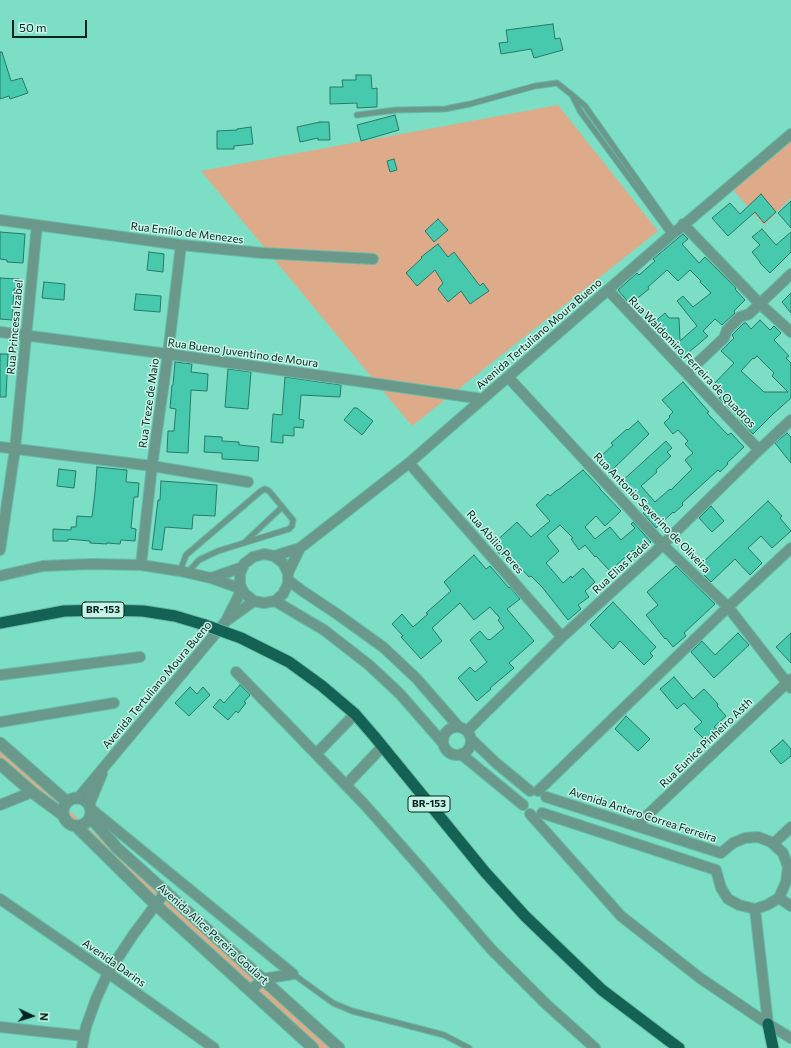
<!DOCTYPE html>
<html>
<head>
<meta charset="utf-8">
<style>
  body { margin:0 }
  #map { position:relative; width:791px; height:1048px; overflow:hidden; background:#7cdec5; font-family:Commissioner,sans-serif }
  canvas { display:block }
  .north { position:absolute; left:12px; top:996px; width:40px; height:40px; -webkit-text-stroke:3px #c7f4e7; paint-order:stroke; rotate:94deg; font-size:11px; font-weight:700; line-height:16px; text-align:center; color:#03231d }
  .north::after { content:''; display:block; margin:auto; width:14px; height:18px; background:#03231d; clip-path:polygon(50% 0,100% 100%,50% 72%,0 100%) }
  .scale { position:absolute; left:12px; top:20px; width:75px; height:18px; box-sizing:border-box; border:2px solid #03231d; border-top:0; padding-left:5px; font-size:12px; line-height:14px; white-space:nowrap; color:#03231d; -webkit-text-stroke:3px #c7f4e7; paint-order:stroke }
</style>
</head>
<body>
<div id="map">
<canvas width="791" height="1048"></canvas>
<div class="north">N</div>
<div class="scale">50 m</div>
</div>
<script>
const g = document.querySelector('canvas').getContext('2d');
g.lineJoin = 'round';
function fill(path, color) { g.fillStyle = color; g.fill(path, 'evenodd'); }
const toPath = rows => new Path2D(rows.map(r => 'M' + r).join(''));
function stroke(path, color, width, dash) { g.strokeStyle = color; g.lineWidth = width; g.lineCap = dash ? 'butt' : 'round'; g.setLineDash(dash || []); g.stroke(path); }
function write(font, color, halo, rows, align = 'center') {
  g.font = font + ' Commissioner,sans-serif'; g.lineWidth = 3; g.setLineDash([]); g.textBaseline = 'middle'; g.strokeStyle = halo; g.fillStyle = color; for (const [text, x, y, turn = 0] of rows) {
    g.save(); g.translate(x, y); g.rotate((+turn || 0) * Math.PI / 180); g.textAlign = isNaN(turn) ? turn : align; if (halo) g.strokeText(text, 0, 0); g.fillText(text, 0, 0); g.restore();
  }
}
fill(toPath([
  [558,105,658,231,412,426,201,171],
  [791,139,791,198,764,225,733,190],
  [0,749,63,805,332,1048,320,1048,0,757]
]), '#ddab89');
const building = toPath([
  [553,24,555,39,560,38,563,50,534,58,531,49,501,54,499,43,508,42,506,30,553,24],
  [0,52,2,52,11,81,22,78,28,93,10,99,9,96,0,99,0,52],
  [356,75,371,75,372,89,377,88,377,107,357,108,357,103,330,104,330,87,343,87,342,80,356,80,356,75],
  [395,115,399,130,361,141,357,125,395,115],
  [320,122,329,122,330,140,318,140,318,138,300,142,297,127,320,122],
  [251,127,253,144,234,146,234,149,217,149,217,131,237,130,237,129,251,127],
  [394,159,397,170,390,172,387,161,394,159],
  [761,194,776,212,764,223,755,212,728,236,712,218,730,203,740,214,761,194],
  [791,201,791,228,778,213,791,201],
  [438,219,448,230,434,242,425,231,438,219],
  [762,229,776,245,791,232,791,252,770,273,760,263,760,262,752,252,760,245,752,237,762,229],
  [0,232,25,234,23,263,7,262,7,260,0,259,0,232],
  [683,234,688,239,682,244,699,263,705,257,736,288,735,289,745,300,734,311,735,313,722,325,715,319,703,331,708,336,682,358,663,336,661,337,651,325,665,313,669,318,679,318,680,341,697,326,677,301,683,296,693,307,711,293,700,282,701,281,690,270,678,281,667,270,648,287,649,289,630,304,618,290,637,273,639,275,655,261,653,259,683,234],
  [438,244,448,257,454,252,480,286,483,283,489,291,470,304,461,291,448,302,438,289,443,283,435,270,417,286,406,273,422,258,421,257,438,244],
  [149,252,164,254,163,272,147,270,149,252],
  [0,278,19,279,18,289,14,289,12,320,0,319,0,278],
  [44,282,65,284,64,300,42,298,44,282],
  [791,293,791,313,782,302,791,293],
  [136,294,161,296,160,312,134,310,136,294],
  [760,320,770,330,774,326,781,333,774,340,789,356,786,358,791,363,791,398,772,415,753,434,730,408,729,408,719,398,721,397,711,387,734,363,721,351,734,338,732,335,744,323,746,323,751,329,760,320],
  [757,356,774,373,772,376,788,392,764,392,741,371,753,358,754,359,757,356],
  [0,354,8,354,6,397,0,397,0,354],
  [175,362,192,364,191,372,208,374,207,391,191,390,188,453,167,452,168,431,174,431,176,409,170,408,172,385,173,385,175,362],
  [228,369,251,372,248,409,225,407,228,369],
  [285,377,341,385,340,397,301,395,299,419,304,420,303,428,294,427,294,436,283,435,283,443,271,442,273,414,282,415,285,377],
  [683,382,709,412,707,413,728,435,731,433,744,447,727,463,728,464,720,472,718,470,682,503,683,505,674,513,673,512,656,528,643,513,648,508,632,490,629,493,620,483,666,441,672,448,667,452,671,456,656,470,657,472,641,486,655,502,670,489,671,490,692,469,685,460,693,453,685,444,688,441,678,430,673,434,664,423,670,417,669,416,673,412,662,400,683,382],
  [354,408,357,408,373,421,362,435,344,420,354,408],
  [638,421,649,434,610,472,598,459,613,445,611,443,627,429,628,430,638,421],
  [787,433,791,437,791,463,775,443,787,433],
  [205,436,222,437,222,441,239,442,239,445,259,447,258,461,222,459,222,453,204,452,205,436],
  [97,467,127,470,126,482,139,483,138,497,134,497,131,528,136,529,135,541,121,540,120,544,107,543,107,544,90,543,90,541,68,539,68,541,53,541,53,529,71,530,71,527,76,527,77,516,92,517,95,492,97,467],
  [59,469,76,471,74,488,57,486,59,469],
  [583,470,600,488,600,489,621,511,605,526,596,516,585,527,595,539,610,527,621,540,635,528,631,524,633,522,651,542,637,554,633,550,610,571,596,556,595,557,585,545,579,550,571,539,573,538,560,525,547,536,559,551,546,563,563,583,571,576,572,578,583,568,595,582,585,591,589,597,578,605,581,609,568,620,542,587,531,576,529,577,520,567,519,568,506,554,502,557,492,545,517,522,531,537,550,521,536,505,548,494,550,496,557,490,558,490,583,470],
  [161,481,217,485,215,516,193,515,192,529,165,527,162,550,152,549,158,500,160,500,161,481],
  [768,501,782,516,780,518,791,531,772,548,761,536,748,548,762,563,750,575,735,559,711,582,704,575,707,572,701,564,768,501],
  [711,506,724,521,712,532,699,518,711,506],
  [474,555,486,569,490,566,509,588,510,587,520,599,507,609,534,641,509,663,514,668,490,688,491,689,477,701,458,678,470,667,475,672,487,662,470,640,480,631,488,640,489,639,490,640,504,628,498,620,500,618,490,607,474,620,460,603,432,628,442,641,421,659,401,637,403,636,392,624,402,614,413,627,428,614,426,613,451,591,444,582,474,555],
  [676,566,715,604,684,633,686,636,673,647,666,638,665,639,646,615,658,605,647,592,676,566],
  [613,602,656,647,650,653,653,656,644,665,620,641,613,649,590,625,613,602],
  [738,633,749,645,714,678,691,652,702,641,715,655,738,633],
  [791,633,791,663,776,647,791,633],
  [674,677,693,699,704,689,718,704,717,706,726,716,714,727,717,729,705,740,694,729,702,722,684,703,677,709,660,689,674,677],
  [240,685,250,695,244,702,246,703,238,713,236,711,228,720,213,707,220,699,224,703,240,685],
  [190,687,197,694,203,687,210,695,189,716,175,703,190,687],
  [626,716,650,739,638,751,615,729,626,716],
  [783,740,791,749,791,756,781,764,770,751,783,740]
]);
fill(building, '#46c9ad');
stroke(building, '#2b7867', 1);
const service = toPath([
  [573,97,580,111,671,235],
  [357,115,396,110,445,109,470,104,535,86,557,83,572,95,585,106,674,232],
  [245,542,282,507],
  [180,571,186,555,261,491,265,489,269,491,293,520,292,526,289,529,218,551,199,560,187,573],
  [293,974,333,1003,352,1011,444,1035,469,1048]
]);
const minor = toPath([
  [0,220,181,245,262,253,373,259],
  [683,224,760,304,791,332],
  [608,290,759,450],
  [0,332,168,354,483,399],
  [687,373,724,338,727,330,740,317,749,314,791,274],
  [508,377,663,545,728,607,791,688],
  [0,447,152,466,248,482],
  [409,463,562,637],
  [0,550,15,449,37,225],
  [274,556,300,548,409,463,671,235,679,229,791,134],
  [141,565,152,466,168,354,181,245],
  [288,573,300,548],
  [0,576,43,566,91,564,141,565,180,571,211,578,242,589,226,621],
  [211,578,243,567],
  [288,580,301,590,337,614,383,647,416,678,458,726],
  [275,601,283,594,288,584,288,573,283,563,274,556,264,554,253,557,244,564,240,574,240,584,242,589,245,594,254,601,264,603,275,601,324,630,369,665,400,694,442,742],
  [236,672,288,725,365,805,419,866,491,949,546,1004,595,1048],
  [0,675,140,657],
  [0,722,114,703],
  '443 741a14 14 0 1 1 28 0a14 14 0 1 1-28 0Z',
  [467,731,562,637,653,554,759,450,791,420],
  [471,739,496,763,530,791],
  [316,754,355,714],
  [461,754,523,805],
  [346,785,382,747],
  [538,791,728,607,791,548],
  [79,797,226,621,254,601],
  [546,797,721,853],
  [0,805,32,792],
  [89,805,102,774],
  [91,809,293,974],
  [542,813,716,870],
  [530,814,621,916,700,978,768,1024,791,1038],
  [637,825,791,679],
  [773,844,791,827],
  [721,853,733,843,745,838,758,837,771,842,783,853,788,867,786,882,779,898],
  [716,870,721,888,728,899,739,905,755,909,767,905,779,898],
  [779,898,791,906],
  [0,899,108,973,214,1048],
  [755,909,768,1024],
  [250,991,263,979,293,974],
  [0,1027,84,1036],
  [82,1048,84,1036,86,1027,96,999,108,973,133,935,166,891]
]);
const tertiary = toPath([
  [0,743,67,802],
  [0,764,32,792,63,815],
  '63 812a14 14 0 1 1 28 0a14 14 0 1 1-28 0Z',
  [90,817,117,848,339,1048],
  [76,826,156,905,313,1048]
]);
const trunk = toPath([
  [0,623,64,611,105,610,143,611,175,616,205,625],
  [241,638,289,662,322,686,355,714,374,736,485,872,525,916,602,990,668,1040,679,1048],
  [768,1024,773,1048]
]);
stroke(service, '#66bca7', 7);
stroke(minor, '#66bca7', 12);
stroke(tertiary, '#66bca7', 13);
stroke(trunk, '#66bca7', 13);
stroke(service, '#6a998c', 5);
stroke(minor, '#6a998c', 10);
stroke(tertiary, '#6a998c', 11);
stroke(trunk, '#136253', 11);
const trunkBridge = toPath([
  [205,625,241,638]
]);
stroke(trunkBridge, '#66bca7', 13, []);
stroke(trunkBridge, '#136253', 11);
for (const [x, y, w] of [
  [103,610,42],
  [429,804,42]
]) { const box = new Path2D(); box.roundRect(x - w / 2, y - 8, w, 16, 3); g.fillStyle = '#c7f4e7'; g.fill(box); stroke(box, '#03231d', 1); }
write('bold 10px', '#03231d', null, [
  ["BR-153",103,610],
  ["BR-153",429,804]
]);
write('11px', '#03231d', '#c7f4e7', [
  ["Rua Emílio de Menezes",187,233,7],
  ["Rua Princesa Izabel",15,327,-85],
  ["Avenida Tertuliano Moura Bueno",539,334,-41],
  ["Rua Bueno Juventino de Moura",243,353,8],
  ["Rua Waldomiro Ferreira de Quadros",692,362,46],
  ["Rua Treze de Maio",149,403,-82],
  ["Rua Antonio Severino de Oliveira",652,513,46],
  ["Rua Abilio Peres",495,542,49],
  ["Rua Elias Fadel",621,567,-43],
  ["Avenida Tertuliano Moura Bueno",157,685,-50],
  ["Rua Eunice Pinheiro Asth",706,743,-44],
  ["Avenida Antero Correa Ferreira",643,815,18],
  ["Avenida Alice Pereira Goulart",213,934,42],
  ["Avenida Darins",114,963,35]
]);
</script>
</body>
</html>
